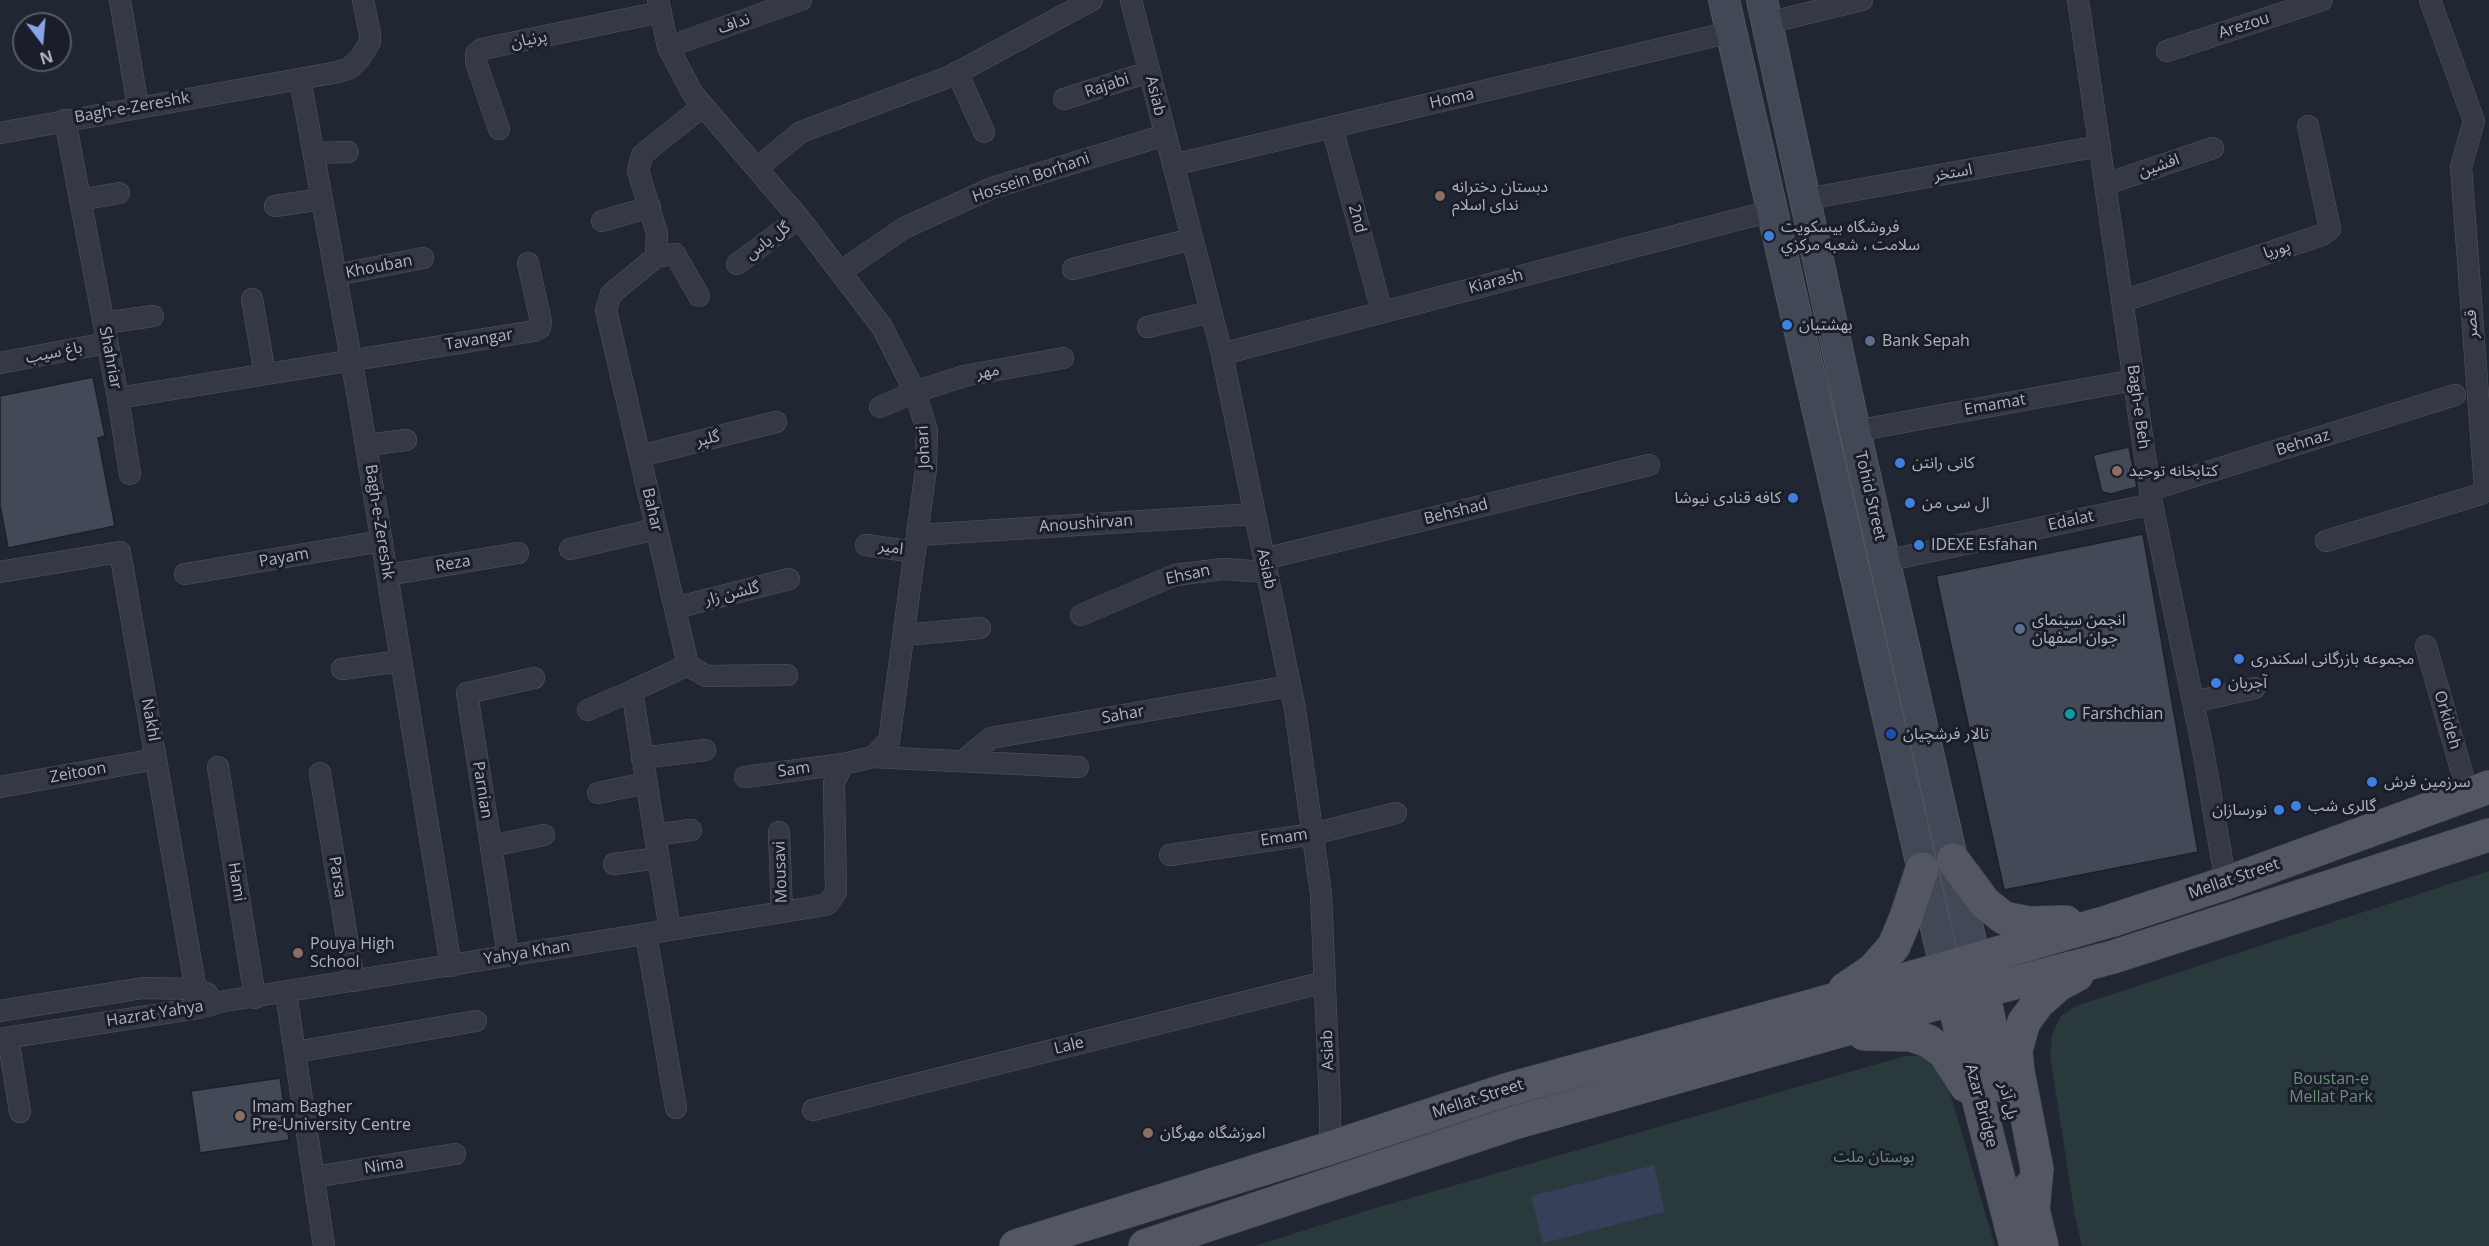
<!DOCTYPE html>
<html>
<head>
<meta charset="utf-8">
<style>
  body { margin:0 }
  #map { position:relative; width:2489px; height:1246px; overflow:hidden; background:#212732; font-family:"Open Sans",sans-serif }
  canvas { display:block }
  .north { position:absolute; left:12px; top:12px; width:60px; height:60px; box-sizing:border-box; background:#1a1e28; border:2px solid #555a65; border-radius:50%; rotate:164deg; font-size:16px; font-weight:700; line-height:24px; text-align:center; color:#aeb3c0 }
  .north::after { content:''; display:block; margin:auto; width:21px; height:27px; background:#8aa4ea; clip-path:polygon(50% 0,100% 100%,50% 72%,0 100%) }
</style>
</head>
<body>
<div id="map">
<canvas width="2489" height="1246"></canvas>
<div class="north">N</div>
</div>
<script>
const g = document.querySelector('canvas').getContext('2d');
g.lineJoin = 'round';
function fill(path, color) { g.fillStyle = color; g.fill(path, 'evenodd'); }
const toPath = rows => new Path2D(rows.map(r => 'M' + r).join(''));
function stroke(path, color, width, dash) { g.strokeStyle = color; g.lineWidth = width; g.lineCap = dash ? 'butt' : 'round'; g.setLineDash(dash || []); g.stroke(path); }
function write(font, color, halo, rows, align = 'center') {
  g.font = font + ' "Open Sans","Noto Sans Arabic",sans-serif'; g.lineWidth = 6; g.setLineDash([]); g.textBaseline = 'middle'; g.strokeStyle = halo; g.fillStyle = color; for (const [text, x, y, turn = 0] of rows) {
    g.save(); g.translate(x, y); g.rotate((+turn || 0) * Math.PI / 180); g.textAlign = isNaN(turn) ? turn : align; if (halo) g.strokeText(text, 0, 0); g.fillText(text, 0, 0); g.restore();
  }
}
fill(toPath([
  [2489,871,2489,1246,2082,1246,2075,1217,2050,1055,2052,1035,2060,1017,2076,1006],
  [1905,1056,1920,1056,1942,1066,1995,1246,1255,1246,1362,1212]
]), '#2a393b');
fill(toPath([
  [1654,1165,1665,1212,1543,1243,1531,1196]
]), '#364058');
const building = toPath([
  [93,377,105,436,98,438,115,526,8,548,0,505,0,396,93,377],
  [2129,447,2137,487,2111,494,2102,492,2093,455,2129,447],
  [2143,534,2198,852,2004,890,1936,576,2143,534],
  [280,1078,289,1140,200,1153,191,1091,280,1078]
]);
fill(building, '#434957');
stroke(building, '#1c202a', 1.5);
const street = toPath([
  [120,0,138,107],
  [1131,0,1222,354,1295,709,1321,894,1330,1106,1330,1148],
  [2078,0,2152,504,2203,750,2226,883],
  [1767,23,1862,0],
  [668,47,801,0],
  [2167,51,2322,0],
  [957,72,984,132],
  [300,79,359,403,451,966],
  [1064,99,1149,72],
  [65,120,118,398,534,331,540,328,541,322,528,263],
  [1332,127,1382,312],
  [499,129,476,62,476,54,482,49,661,12],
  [0,133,338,72,350,68,360,58,370,42,370,34,363,0],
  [314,153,348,152],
  [1173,165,1731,32],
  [757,168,801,132,951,76,1092,0],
  [2106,184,2213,148],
  [1806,199,2100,146],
  [80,200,119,193],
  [275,206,322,199],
  [602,221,650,207],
  [656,257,675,254,699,296],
  [737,264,799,218],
  [1073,269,1192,239],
  [840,272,904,228,992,188,1165,135],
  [336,275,423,258],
  [252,299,265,374],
  [2123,301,2322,235,2330,229,2308,126],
  [104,323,153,316],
  [1148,327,1210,312],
  [1222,354,1771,211],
  [0,363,107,343],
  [118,398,130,474],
  [880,407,915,392,964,376,1063,358],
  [1855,431,2134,380],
  [366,445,406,440],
  [640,456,776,422],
  [2150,490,2455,395],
  [918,535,1254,514],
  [2326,541,2481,494,2485,489,2461,167,2474,121,2430,0],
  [866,545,915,552],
  [570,549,656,529],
  [1264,559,1649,465],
  [1885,561,2152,504],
  [0,572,120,552,199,1008],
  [185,574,382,541],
  [387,575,518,553],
  [675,608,789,579],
  [1081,615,1175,575,1223,569,1266,572],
  [904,635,980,628],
  [2426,646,2468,794],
  [688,665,706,676,787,675],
  [342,669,401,661],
  [2193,702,2255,688],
  [588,710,632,691],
  [873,757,1078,767],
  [642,758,705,750],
  [963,761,991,738,1290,686],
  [218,767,255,998],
  [320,773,354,981],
  [745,777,843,764],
  [0,787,156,759],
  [598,793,646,783],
  [779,832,782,912],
  [655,835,691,830],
  [491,846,544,835],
  [1170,855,1313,834,1396,813],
  [614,864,658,858],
  [670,930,632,691,688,665,606,310,611,294,656,257,657,233,638,171,642,155,703,106],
  [646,934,676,1108],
  [508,955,467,693,534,678],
  [286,993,324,1246],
  [0,1011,143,988,196,989,208,994],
  [8,1038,20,1112],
  [0,1039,199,1008,225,1001,814,907,828,904,836,892,834,783,843,764,873,757,889,741,926,469,927,430,915,392,882,327,799,218,693,94,668,47,658,0],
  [295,1052,476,1021],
  [813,1110,1325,982],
  [314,1177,455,1154]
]);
const secondary = toPath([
  [1724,0,1945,967],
  [1762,0,1855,431,1975,959]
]);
const primary = toPath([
  [1953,860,1985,903,2004,918,2028,923,2066,922],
  [1978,970,2004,1086],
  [1947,977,2016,1246],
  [1845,989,1873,970,1894,946,1906,917,1922,869],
  [1864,1034,1911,1035,1928,1041,1944,1052,1966,1086],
  [2028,1189,2042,1246],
  [2033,1212,2037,1169,2018,1071,2016,1050,2024,1022,2038,1003,2058,985,2077,975],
  [1016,1246,1330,1148,1506,1090,1822,1003,2110,921,2226,883,2489,787],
  [1145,1246,1514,1123,1953,999,2113,957,2489,835]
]);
stroke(street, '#525661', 22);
stroke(secondary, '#525661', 32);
stroke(primary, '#3e424d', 34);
stroke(street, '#343943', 21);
stroke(secondary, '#434856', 30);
stroke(primary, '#525763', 33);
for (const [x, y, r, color] of [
  [1440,196,6,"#8d6e63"],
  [1769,236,6,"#3f7fe0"],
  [1787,325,6,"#3f7fe0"],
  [1870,341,6,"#5c6f8a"],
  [1900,463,6,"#3f7fe0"],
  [2117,471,6,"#8d6e63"],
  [1793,498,6,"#3f7fe0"],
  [1910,503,6,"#3f7fe0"],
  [1919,545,6,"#3f7fe0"],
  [2020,629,6,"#5c6f8a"],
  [2239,659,6,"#3f7fe0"],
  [2216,683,6,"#3f7fe0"],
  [2070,714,6,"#0f9aa8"],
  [1891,734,6,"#1a4fb4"],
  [2372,782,6,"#3f7fe0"],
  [2296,806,6,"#3f7fe0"],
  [2279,810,6,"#3f7fe0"],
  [298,953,6,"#8d6e63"],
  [240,1116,6,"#8d6e63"],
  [1148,1133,6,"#8d6e63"]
]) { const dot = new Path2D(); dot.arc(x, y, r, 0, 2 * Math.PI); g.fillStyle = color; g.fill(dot); stroke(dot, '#1a1e28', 2); }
write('16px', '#aeb3c0', '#1a1e28', [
  ["نداف",734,24,-19],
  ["Arezou",2244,26,-18],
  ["پرنیان",529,40,-12],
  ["Rajabi",1107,86,-18],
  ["Asiab",1155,96,76],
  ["Homa",1452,99,-13],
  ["Bagh-e-Zereshk",132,108,-10],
  ["افشین",2159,166,-19],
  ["استخر",1953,173,-10],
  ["Hossein Borhani",1031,178,-19],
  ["2nd",1357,219,75],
  ["گل یاس",768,241,-37],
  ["پوریا",2277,250,-18],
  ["Khouban",379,267,-11],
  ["Kiarash",1496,282,-15],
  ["قصر",2472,324,-94],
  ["Tavangar",479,340,-9],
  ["باغ سیب",54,353,-11],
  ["Shahriar",110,358,79],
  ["مهر",988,372,-10],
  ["Emamat",1995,405,-10],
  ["Bagh-e Beh",2138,407,82],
  ["گلپر",708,439,-14],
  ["Behnaz",2303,443,-17],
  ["Johari",924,447,-93],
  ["Tohid Street",1870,496,77],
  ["Bahar",652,510,77],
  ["Behshad",1456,512,-14],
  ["Edalat",2071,521,-12],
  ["Bagh-e-Zereshk",379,522,81],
  ["Anoushirvan",1086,524,-4],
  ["امیر",891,548,8],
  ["Payam",284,558,-10],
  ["Reza",453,564,-10],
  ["Asiab",1266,569,78],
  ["Ehsan",1188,575,-12],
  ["گلشن زار",732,594,-14],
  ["Sahar",1123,715,-10],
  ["Nakhl",150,720,80],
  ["Orkideh",2447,720,74],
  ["Sam",794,770,-8],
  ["Zeitoon",78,773,-10],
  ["Parnian",482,790,81],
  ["Emam",1284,838,-8],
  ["Mousavi",781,872,-92],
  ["Parsa",337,877,81],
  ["Mellat Street",2234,879,-19],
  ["Hami",236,882,81],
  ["Yahya Khan",527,953,-9],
  ["Hazrat Yahya",155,1014,-9],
  ["Lale",1069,1046,-14],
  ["Asiab",1328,1050,-92],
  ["Mellat Street",1478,1099,-18],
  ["پل آذر",2008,1101,77],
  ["Azar Bridge",1981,1106,75],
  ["Nima",384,1166,-9]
]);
write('16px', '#aeb3c0', '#1a1e28', [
  ["دبستان دخترانه",1452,187],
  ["ندای اسلام",1452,205],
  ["فروشگاه بيسكويت",1781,227],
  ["سلامت ، شعبه مركزي",1781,245],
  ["بهشتیان",1799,325],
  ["Bank Sepah",1882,341],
  ["کانی رانتن",1912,463],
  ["کتابخانه توحید",2129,471],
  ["کافه قنادی نیوشا",1781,498,"right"],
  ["ال سی من",1922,503],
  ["IDEXE Esfahan",1931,545],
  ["انجمن سینمای",2032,620],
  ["جوان اصفهان",2032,638],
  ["مجموعه بازرگانی اسکندری",2251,659],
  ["آجربان",2228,683],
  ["Farshchian",2082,714],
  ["تالار فرشچیان",1903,734],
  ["سرزمین فرش",2384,782],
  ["گالری شب",2308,806],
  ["نورسازان",2267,810,"right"],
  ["Pouya High",310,944],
  ["School",310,962],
  ["Imam Bagher",252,1107],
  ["Pre-University Centre",252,1125],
  ["اموزشگاه مهرگان",1160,1133]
], 'left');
write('16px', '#698d76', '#1a1e28', [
  ["Boustan-e",2331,1079],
  ["Mellat Park",2331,1097],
  ["بوستان ملت",1874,1157]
]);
</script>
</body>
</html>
